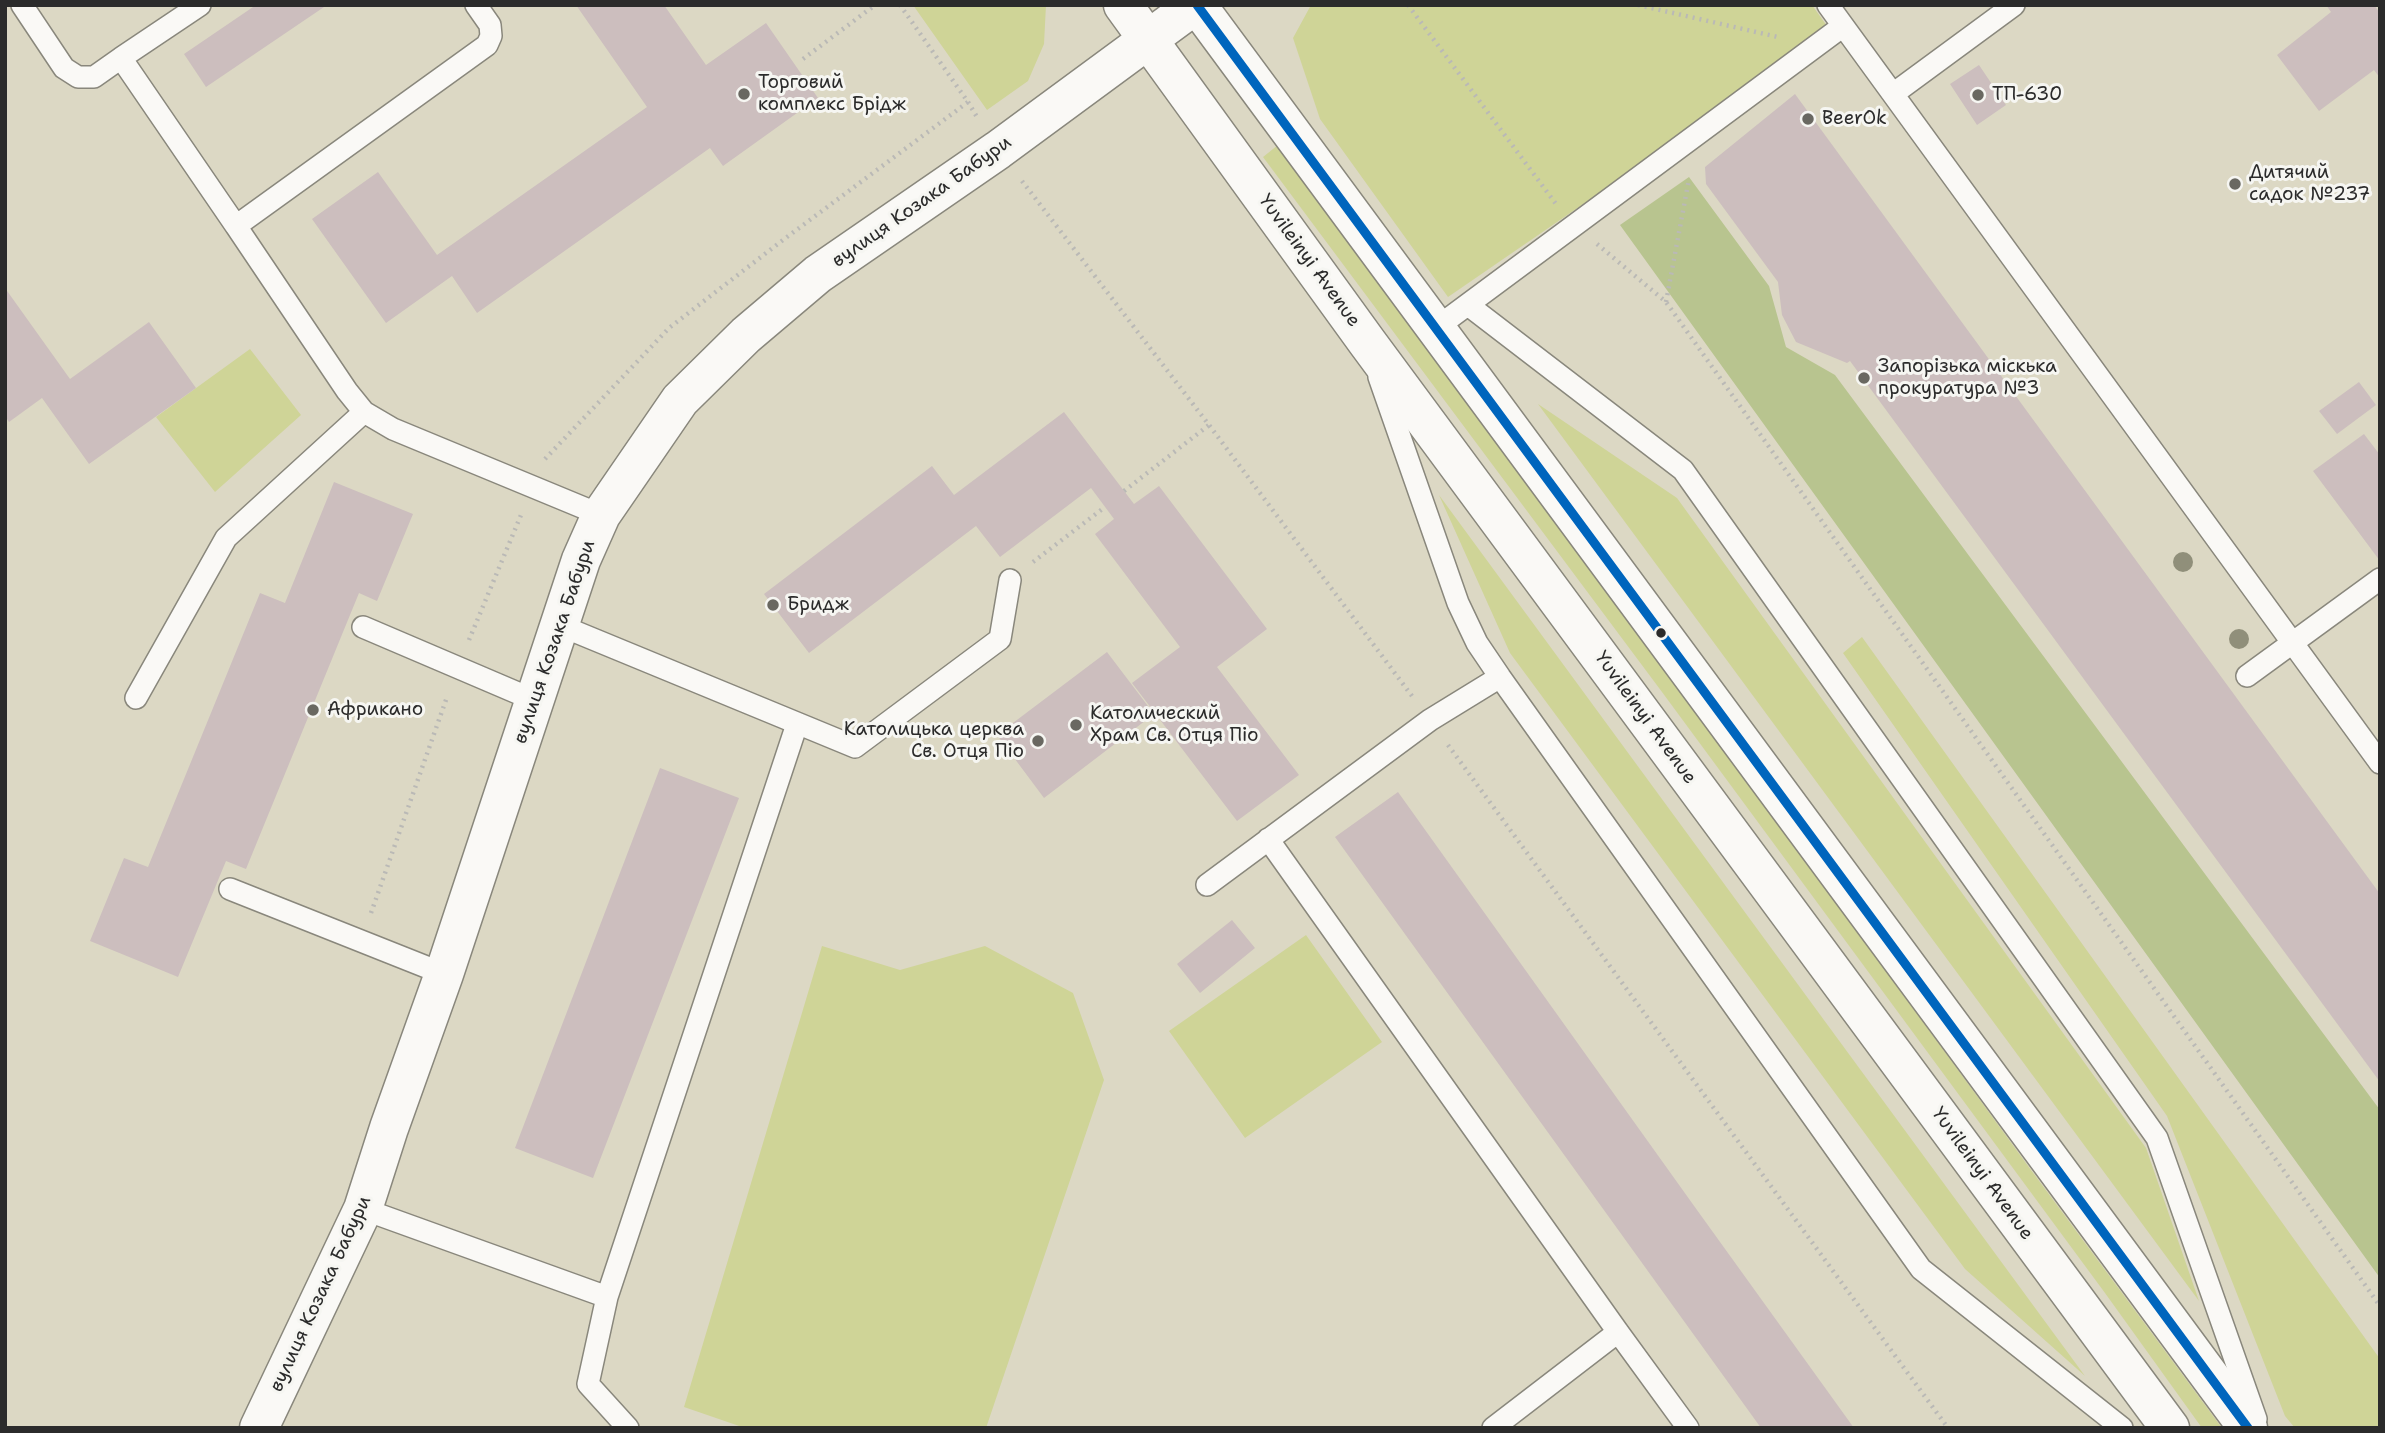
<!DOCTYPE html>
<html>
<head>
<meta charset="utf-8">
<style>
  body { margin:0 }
  #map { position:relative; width:2385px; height:1433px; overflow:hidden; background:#dcd8c4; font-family:"Shantell Sans",sans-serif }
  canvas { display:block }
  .frame { position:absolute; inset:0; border:7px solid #2b2b2b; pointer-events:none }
</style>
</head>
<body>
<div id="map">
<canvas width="2385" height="1433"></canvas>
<div class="frame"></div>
</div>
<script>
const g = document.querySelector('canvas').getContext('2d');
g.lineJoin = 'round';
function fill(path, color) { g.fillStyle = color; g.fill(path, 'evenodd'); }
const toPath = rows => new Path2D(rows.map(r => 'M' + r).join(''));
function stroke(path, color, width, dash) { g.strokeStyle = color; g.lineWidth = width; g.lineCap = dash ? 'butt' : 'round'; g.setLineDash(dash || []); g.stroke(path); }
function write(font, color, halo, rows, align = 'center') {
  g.font = font + ' "Shantell Sans",sans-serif'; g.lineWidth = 6; g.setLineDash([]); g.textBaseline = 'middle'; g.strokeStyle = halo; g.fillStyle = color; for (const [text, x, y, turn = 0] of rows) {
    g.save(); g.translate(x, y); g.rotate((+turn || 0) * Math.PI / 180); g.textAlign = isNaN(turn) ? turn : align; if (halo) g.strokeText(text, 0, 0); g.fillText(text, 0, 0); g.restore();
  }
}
fill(toPath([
  [913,5,1046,5,1044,44,1028,81,987,110],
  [1311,5,1812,5,1832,33,1448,297,1320,119,1293,38],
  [1278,145,1805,860,2031,1170,2222,1428,2202,1428,2105,1293,1662,692,1263,157],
  [250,349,301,415,215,492,156,417],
  [1538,404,1677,498,2146,1148,2199,1301],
  [1439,495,2085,1376,1965,1269,1510,653],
  [1862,637,2380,1359,2380,1428,2295,1428,2285,1416,2167,1116,1843,653],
  [1306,935,1382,1042,1245,1138,1169,1031],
  [822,946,900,970,985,946,1073,993,1104,1080,986,1428,745,1428,684,1407]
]), '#cfd497');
fill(toPath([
  [1689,177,1769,286,1786,347,1835,375,2380,1110,2380,1278,1620,225]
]), '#b8c48f');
fill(toPath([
  [256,5,327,5,206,87,184,54],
  [576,5,664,5,706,65,766,23,818,98,723,166,710,148,477,313,452,276,386,323,312,219,378,172,437,255,647,107],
  [2326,5,2374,5,2380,13,2380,78,2374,70,2319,111,2277,55,2331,12],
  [1979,65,2006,105,1977,125,1950,84],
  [1795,94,2380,894,2380,1082,1850,361,1847,363,1796,342,1782,315,1778,282,1706,184,1705,167],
  [5,288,70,379,149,322,196,388,89,464,42,398,9,422,5,416],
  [2359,382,2376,405,2337,434,2319,411],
  [1064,412,1134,504,1159,486,1267,629,1217,667,1299,775,1237,821,1132,683,1180,647,1095,534,1114,519,1091,488,1000,557,976,526,809,653,764,594,932,466,954,495],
  [2364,434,2380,455,2380,561,2313,471],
  [334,482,413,514,377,601,359,593,246,869,226,861,178,977,90,941,124,858,148,867,260,593,285,603],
  [1107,652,1154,714,1044,798,997,735],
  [660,768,739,798,593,1178,515,1148],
  [1398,792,1697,1210,1854,1428,1761,1428,1335,837],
  [1232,920,1255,948,1200,993,1177,964]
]), '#ccbebe');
const service = toPath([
  [22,5,64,68,78,77,94,77,121,58],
  [200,5,121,58,236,226],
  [476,5,490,25,491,36,487,45,236,226,347,391,364,412,393,429,601,515],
  [1828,5,2380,763],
  [1893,94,2014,5],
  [1468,305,1683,470,2157,1138,2256,1419],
  [1436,328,1843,26],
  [1379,377,1458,603,1477,643,1500,677,1921,1269,2122,1428],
  [559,625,855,747,1000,639,1010,580],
  [363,627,534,700],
  [2247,676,2380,579],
  [136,698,226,538,364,412],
  [1268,839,1618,1332,1688,1428],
  [1207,885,1430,720,1500,677],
  [230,889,444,974],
  [363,1209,607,1297,797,724],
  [607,1297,588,1384,628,1428],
  [1493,1428,1618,1332]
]);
const minor = toPath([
  [259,1428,363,1209,389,1128,444,974,581,560,601,515,680,400,746,335,818,274,998,150,1195,5]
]);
const tertiary = toPath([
  [1123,5,1367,342,2170,1428],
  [1197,5,2248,1428]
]);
stroke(service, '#89877c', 24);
stroke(minor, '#89877c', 41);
stroke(tertiary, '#89877c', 41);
stroke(toPath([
  [1408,5,1556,204],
  [1638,5,1778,37],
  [803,59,875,5],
  [968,102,977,117],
  [1022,181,1209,425,1412,696],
  [1597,244,1666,302,2380,1306],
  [1666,302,1689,179],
  [545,459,669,328,783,240,968,102,900,5],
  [1124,491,1209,425],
  [1033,562,1105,507],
  [469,640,521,515],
  [1448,745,1948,1428],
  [371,913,447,697]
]), '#bab9b6', 4.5, [2, 5]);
stroke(service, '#faf9f6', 21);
stroke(minor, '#faf9f6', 38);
stroke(tertiary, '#faf9f6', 38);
stroke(toPath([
  [1197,5,2248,1428]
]), '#0065bd', 9);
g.fillStyle = '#908f7a';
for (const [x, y] of [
  [2183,562],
  [2239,639]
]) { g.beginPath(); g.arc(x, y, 10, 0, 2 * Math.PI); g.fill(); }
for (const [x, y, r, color] of [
  [744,94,7,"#696861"],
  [1978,95,7,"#696861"],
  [1808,119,7,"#696861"],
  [2235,184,7,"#696861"],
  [1864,378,7,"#696861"],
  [773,605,7,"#696861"],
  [1661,633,6,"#2b2b2b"],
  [313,710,7,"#696861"],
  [1076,725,7,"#696861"],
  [1038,741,7,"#696861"]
]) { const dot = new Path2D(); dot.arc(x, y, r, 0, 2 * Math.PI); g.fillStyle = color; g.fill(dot); stroke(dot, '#f6f6f2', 2.5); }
write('19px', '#2b2b2b', '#f6f6f2', [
  ["Торговий",758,83],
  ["комплекс Брідж",758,105],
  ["ТП-630",1992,95],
  ["BeerOk",1822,119],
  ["Дитячий",2249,173],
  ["садок №237",2249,195],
  ["Запорізька міскька",1878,367],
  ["прокуратура №3",1878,389],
  ["Бридж",787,605],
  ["Африкано",327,710],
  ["Католический",1090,714],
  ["Храм Св. Отця Піо",1090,736],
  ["Католицька церква",1024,730,"right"],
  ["Св. Отця Піо",1024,752,"right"]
], 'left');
write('19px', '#2b2b2b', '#f6f6f2', [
  ["вулиця Козака Бабури",922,202,-35],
  ["Yuvileinyi Avenue",1309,261,54],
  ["вулиця Козака Бабури",555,642,-71],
  ["Yuvileinyi Avenue",1645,718,54],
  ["Yuvileinyi Avenue",1982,1174,54],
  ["вулиця Козака Бабури",321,1294,-65]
]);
</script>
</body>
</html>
